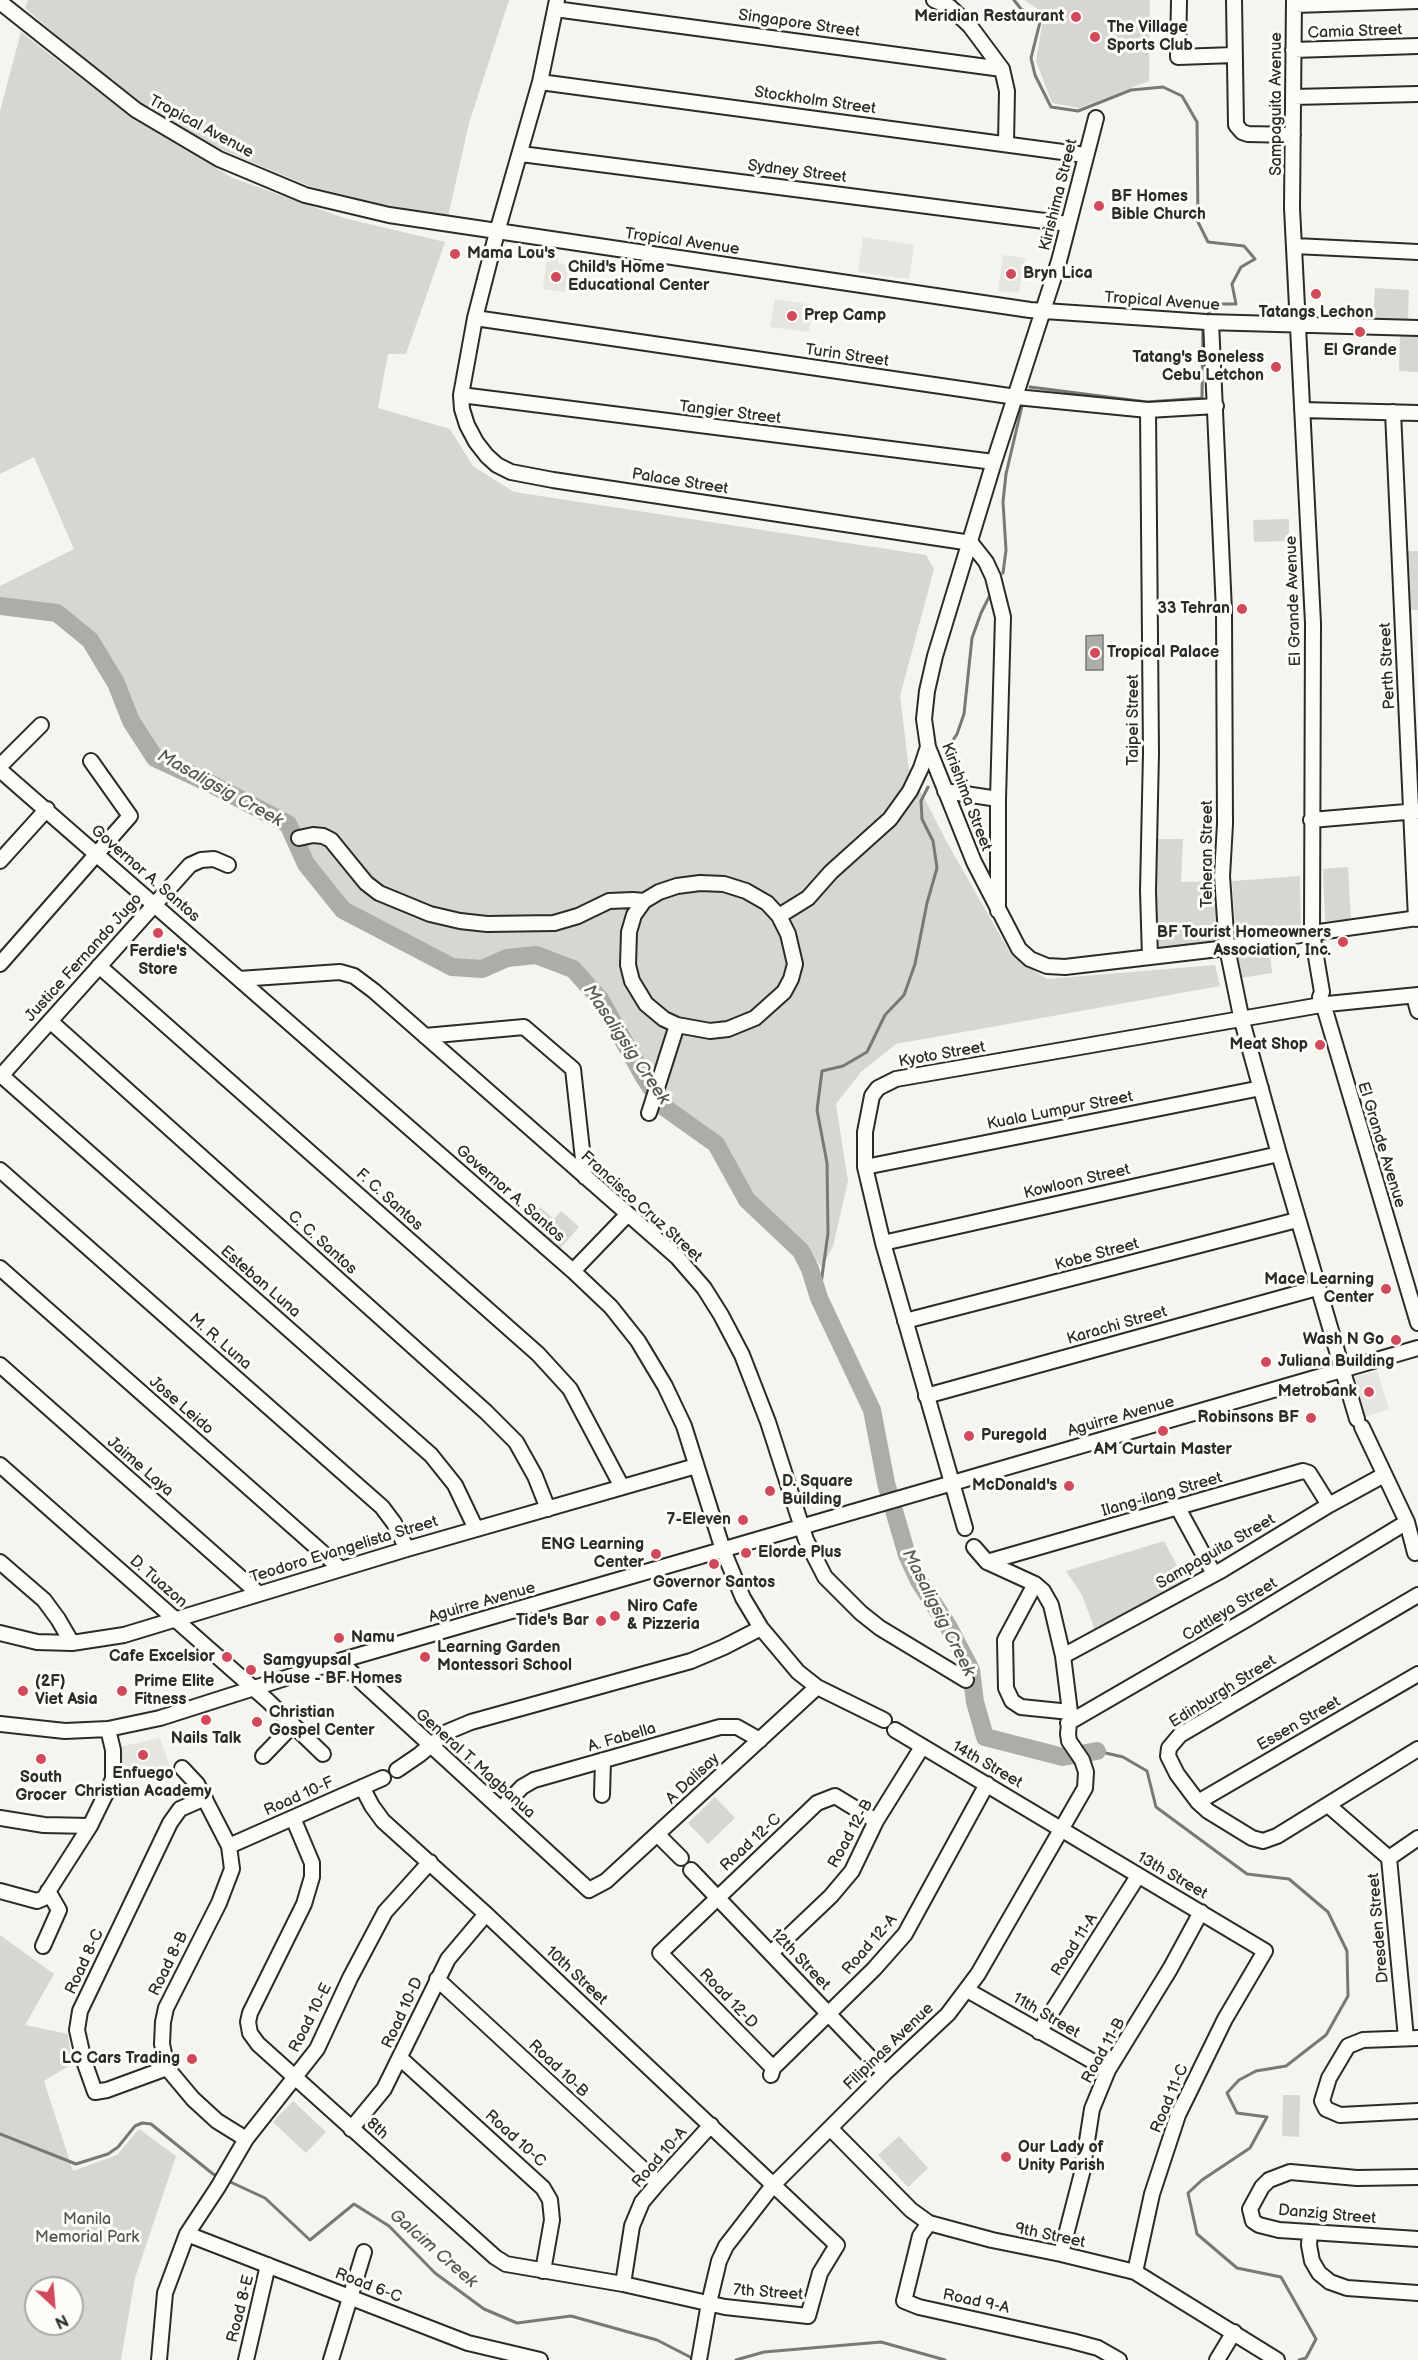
<!DOCTYPE html>
<html>
<head>
<meta charset="utf-8">
<style>
  body { margin:0 }
  #map { position:relative; width:1418px; height:2360px; overflow:hidden; background:#f5f4ef; font-family:"Balsamiq Sans",sans-serif }
  canvas { display:block }
  .north { position:absolute; left:24px; top:2276px; width:60px; height:60px; box-sizing:border-box; background:#fdfcf7; border:2px solid #a9a8a5; border-radius:50%; rotate:154deg; font-size:16px; font-weight:700; line-height:24px; text-align:center; color:#2b2b2b }
  .north::after { content:''; display:block; margin:auto; width:21px; height:27px; background:#d1495b; clip-path:polygon(50% 0,100% 100%,50% 72%,0 100%) }
</style>
</head>
<body>
<div id="map">
<canvas width="1418" height="2360"></canvas>
<div class="north">N</div>
</div>
<script>
const g = document.querySelector('canvas').getContext('2d');
g.lineJoin = 'round';
function fill(path, color) { g.fillStyle = color; g.fill(path, 'evenodd'); }
const toPath = rows => new Path2D(rows.map(r => 'M' + r).join(''));
function stroke(path, color, width, dash) { g.strokeStyle = color; g.lineWidth = width; g.lineCap = dash ? 'butt' : 'round'; g.setLineDash(dash || []); g.stroke(path); }
function write(font, color, halo, rows, align = 'center') {
  g.font = font + ' "Balsamiq Sans",sans-serif'; g.lineWidth = 6; g.setLineDash([]); g.textBaseline = 'middle'; g.strokeStyle = halo; g.fillStyle = color; for (const [text, x, y, turn = 0] of rows) {
    g.save(); g.translate(x, y); g.rotate((+turn || 0) * Math.PI / 180); g.textAlign = isNaN(turn) ? turn : align; if (halo) g.strokeText(text, 0, 0); g.fillText(text, 0, 0); g.restore();
  }
}
fill(toPath([
  [863,237,914,245,909,279,858,272],
  [1003,255,1025,258,1019,293,998,291],
  [547,257,558,258,558,263,569,265,565,292,543,289],
  [775,299,813,305,809,332,770,327],
  [1377,1371,1389,1409,1363,1418,1351,1380,1353,1377],
  [160,1738,172,1772,166,1777,121,1779,119,1747]
]), '#e6e5e0');
fill(toPath([
  [28,0,509,0,469,123,448,217,380,204,309,186,225,151,152,113,102,75,25,8],
  [1024,0,1150,0,1149,81,1079,108,1052,103,1036,61,1044,13],
  [21,32,135,120,233,178,344,218,445,242,406,354,388,354,378,408,450,429,473,466,514,492,926,555,934,569,900,696,909,769,949,846,1012,956,1047,979,1215,965,1220,986,896,1044,861,1072,836,1104,848,1181,833,1246,822,1267,752,1195,721,1140,664,1107,644,1077,600,999,573,969,536,955,507,958,482,969,452,967,343,910,306,864,288,824,213,785,155,758,131,721,116,683,90,640,57,613,0,606,0,586,74,549,34,457,0,474,0,111],
  [1375,288,1409,290,1408,320,1373,318],
  [1400,336,1418,336,1418,372,1399,371],
  [1289,519,1289,541,1254,542,1253,520],
  [1407,551,1418,551,1418,610,1409,610],
  [1154,839,1183,839,1181,882,1217,881,1220,944,1155,951],
  [1348,867,1351,920,1325,921,1323,869],
  [1300,876,1301,928,1236,940,1232,881],
  [1270,952,1272,973,1241,978,1238,957],
  [540,1207,554,1219,561,1211,579,1227,558,1251,526,1223],
  [1164,1541,1186,1583,1095,1630,1082,1595,1066,1571],
  [715,1797,735,1818,708,1844,688,1823],
  [0,1935,54,1974,25,2025,68,2034,72,2064,44,2081,73,2171,117,2155,139,2129,176,2156,135,2278,121,2360,0,2360],
  [36,2288,72,2288,72,2324,36,2324],
  [1283,2095,1300,2095,1299,2137,1282,2136],
  [293,2101,326,2132,306,2153,273,2122],
  [899,2136,928,2168,908,2187,878,2155]
]), '#d7d6d2');
const water = toPath([
  [1103,635,1103,670,1086,670,1086,636,1103,635]
]);
fill(water, '#adaca9');
stroke(water, '#797877', 1.5);
stroke(toPath([
  [1014,0,1021,9,1041,18,1031,58,1035,75,1051,107,1078,111,1131,90,1163,87,1182,96,1197,122,1198,222,1208,242,1244,246,1255,259,1241,267,1232,284,1236,304,1212,304,1207,317],
  [1030,387,1147,402,1202,398,1203,325],
  [1003,573,1006,550,1003,502,1006,474,1022,406],
  [944,754,957,734,964,714,972,638,981,613,989,597],
  [819,1298,828,1233,827,1163,817,1110,822,1071,843,1066,867,1052,885,1015,904,995,915,964,927,903,937,868,933,841,922,819,921,801,928,787],
  [1097,1751,1123,1757,1147,1771,1156,1807,1247,1874,1289,1879,1328,1912,1347,1951,1348,1996,1326,2035,1286,2066,1256,2071,1239,2080,1227,2093,1237,2113,1267,2117,1250,2148,1202,2180,1188,2193,1197,2234,1237,2268,1281,2277,1316,2339,1306,2358,1299,2360],
  [0,2134,76,2164,108,2154,118,2147,135,2126,142,2123,151,2124,213,2174,220,2177],
  [226,2180,265,2198,310,2240,354,2204,389,2226,435,2273,484,2309,517,2323,571,2316,657,2340,694,2359],
  [736,2360,764,2352,881,2342,945,2360]
]), '#797877', 3);
stroke(toPath([
  [0,606,57,613,90,640,116,683,131,721,155,758,213,785,288,824,306,864,343,910,452,967,482,969,507,958,536,955,573,969,600,999,644,1077,664,1107,716,1144,747,1200,801,1251,810,1269,819,1298,872,1410,886,1483,907,1555,919,1581,948,1626,971,1670,975,1702,985,1737,1063,1757,1097,1751]
]), '#adaca9', 18);
const minor = toPath([
  [557,0,540,82,497,232,475,318,461,395,462,409,467,425,476,442,487,456,497,465,511,472,553,480,971,543,986,562,993,577,1003,617,998,799,998,911],
  [934,0,950,7,970,26,1002,69,1007,91,1006,143],
  [1179,0,1178,57,1234,55],
  [1234,0,1236,125,1242,132,1248,134,1293,135],
  [1294,0,1292,208,1313,623,1312,933,1322,992,1320,997,1321,1005,1325,1010,1418,1323],
  [0,2,136,110,219,159,305,195,389,215,1030,310,1206,322,1418,328],
  [1294,5,1418,1],
  [555,9,1002,69],
  [1293,50,1418,46],
  [540,82,1085,155],
  [1293,97,1418,94],
  [1096,118,1059,261,994,462,935,656,927,691,924,719,928,747,974,862,1019,949,1030,959,1047,966,1065,967,1227,948,1312,933,1418,918],
  [521,154,1068,224],
  [1295,246,1418,252],
  [475,318,1016,397,1148,410,1216,406],
  [1211,322,1224,611,1225,824,1222,876,1227,948,1242,1021,1279,1154,1357,1419],
  [461,395,994,462],
  [1148,410,1151,753,1148,891,1150,957],
  [1302,410,1418,413],
  [1393,412,1416,919],
  [0,766,41,725],
  [0,770,573,1271,611,1307,638,1341,665,1386,684,1426,723,1550,743,1598,761,1628,798,1672,817,1687,884,1720],
  [945,791,998,799],
  [1311,820,1418,811],
  [299,838,313,835,323,836,331,840,366,883,379,893,430,914,460,921,487,924,554,923,578,916,609,901,633,900,644,901,659,892,677,886,700,883,724,884,746,891,767,903,779,916,788,934,795,964,791,979,784,992,755,1018,728,1029,710,1031,677,1025,664,1019,646,1004,632,981,628,965,629,932,634,915,644,901],
  [0,861,47,809],
  [779,916,808,898,831,872,890,819,910,791,921,768,928,747],
  [0,964,130,816,91,761],
  [99,966,538,1354,570,1389,622,1487],
  [239,979,340,972,354,976,374,991,677,1257,704,1288,721,1315,742,1355,768,1422,806,1540,825,1577,861,1613,880,1628,966,1680],
  [1414,996,1418,1011],
  [1327,1004,1418,995],
  [50,1021,486,1412,516,1442,535,1476,548,1509],
  [425,1036,524,1027,573,1069,585,1177],
  [2,1076,431,1455,455,1485,476,1529],
  [0,1077,190,865,201,860,214,859,228,865],
  [649,1113,677,1025],
  [865,1167,1261,1088],
  [0,1170,382,1507,394,1523,407,1549],
  [883,1243,1279,1154],
  [0,1268,341,1569],
  [573,1271,627,1215],
  [905,1321,1297,1220],
  [0,1365,258,1593],
  [926,1396,1317,1288],
  [1362,1427,1407,1522,1415,1553],
  [0,1465,268,1701,323,1754],
  [1178,1508,1214,1574],
  [965,1528,883,1243,865,1167,865,1132,872,1096,878,1088,896,1079,1321,1005],
  [0,1562,44,1600,58,1619,72,1643],
  [987,1562,1303,1471,1309,1473,1329,1505],
  [1035,1584,1005,1640,1006,1688,1012,1701,1021,1707,1070,1712],
  [1418,1595,1180,1735,1169,1748,1168,1756,1177,1774,1198,1802,1208,1811,1252,1838,1263,1841,1277,1836,1418,1749],
  [0,1633,37,1642,72,1643,124,1635,407,1549,696,1466],
  [1063,1656,1222,1570,1329,1505,1384,1475],
  [339,1661,589,1890,606,1881,817,1687],
  [1068,1723,1249,1618,1407,1522],
  [0,1724,65,1731,108,1729,160,1718,339,1661,1418,1348],
  [895,1730,1265,1951,1225,2019,1178,2115,1152,2194,1135,2272],
  [263,1756,292,1726],
  [182,1768,197,1784,229,1846,232,1869,219,1903,166,2008,163,2022,162,2044,167,2068,193,2099,217,2121,246,2139],
  [397,1770,419,1755,447,1732,471,1722,691,1661,724,1647,761,1628],
  [602,1795,603,1760],
  [1198,1802,1418,1674],
  [1328,1805,1389,1858,1406,2038],
  [501,1809,522,1787,534,1780,720,1727,737,1727,760,1740],
  [0,1818,44,1825,90,1826],
  [293,1818,312,1863,312,1877,304,1904,250,2013,248,2022,250,2033,258,2044,495,2257,506,2264,623,2284,725,2307,808,2316,820,2273,837,2245,486,1914,383,1821,372,1806,362,1787],
  [657,1834,681,1858],
  [229,1846,383,1778],
  [1389,1858,1418,1838],
  [691,1870,885,2073],
  [0,1891,37,1901,44,1898,90,1826,113,1779,113,1750,108,1729],
  [43,1946,59,1910,48,1891],
  [771,1953,831,1896,852,1871,876,1821,922,1747],
  [437,1979,658,2183],
  [967,1990,1108,2070],
  [1039,2032,1138,1876],
  [1418,2038,1363,2040,1348,2046,1329,2078,1322,2101,1326,2109,1340,2115,1418,2111],
  [400,2058,543,2188,550,2200,552,2220,543,2271],
  [167,2068,107,2090,95,2092,84,2061,77,2030,80,2011,170,1823,180,1809,205,1798],
  [773,2068,660,1953,817,1803,835,1796,876,1821],
  [771,2075,773,2068,874,1969,905,1934,987,1784],
  [830,2128,911,2210,929,2223,992,2240,1061,2254,1135,2272,1277,2360],
  [351,2129,384,2089,448,1959,486,1914],
  [1418,2177,1357,2178,1290,2172,1269,2180,1262,2187,1250,2209,1253,2221,1259,2225,1279,2230,1418,2239],
  [929,2223,920,2236,904,2301,919,2307,1072,2341,1098,2348,1119,2360],
  [1310,2232,1309,2245,1312,2261,1319,2273,1330,2282,1347,2288,1418,2293],
  [187,2234,468,2343,540,2360],
  [1061,2254,1082,2173,1092,2109,1108,2070,1170,1969,1201,1912],
  [623,2284,632,2226,642,2202,658,2183,711,2125],
  [159,2360,165,2293,187,2234,218,2187,246,2139,317,2049,350,1978,385,1912,430,1862],
  [246,2360,268,2265],
  [331,2360,364,2252],
  [699,2360,709,2303,719,2261,726,2246,774,2184,885,2073,948,2014,978,1974,1085,1788,1086,1772,1082,1760,1069,1741,1068,1734,1070,1712,1063,1656,1051,1605,1043,1591,1035,1584,987,1562,974,1547],
  [1217,2360,1234,2332]
]);
stroke(minor, '#2b2b2b', 18);
stroke(minor, '#fdfcf7', 14);
for (const [x, y, r, color] of [
  [1076,17,6,"#d1495b"],
  [1095,37,6,"#d1495b"],
  [1099,206,6,"#d1495b"],
  [455,254,6,"#d1495b"],
  [1011,274,6,"#d1495b"],
  [556,277,6,"#d1495b"],
  [1316,294,6,"#d1495b"],
  [792,316,6,"#d1495b"],
  [1360,332,6,"#d1495b"],
  [1276,367,6,"#d1495b"],
  [1242,609,6,"#d1495b"],
  [1095,653,6,"#d1495b"],
  [158,933,6,"#d1495b"],
  [1343,942,6,"#d1495b"],
  [1320,1045,6,"#d1495b"],
  [1386,1289,6,"#d1495b"],
  [1396,1340,6,"#d1495b"],
  [1266,1362,6,"#d1495b"],
  [1369,1392,6,"#d1495b"],
  [1311,1418,6,"#d1495b"],
  [1163,1431,6,"#d1495b"],
  [969,1436,6,"#d1495b"],
  [1069,1486,6,"#d1495b"],
  [770,1491,6,"#d1495b"],
  [743,1520,6,"#d1495b"],
  [746,1553,6,"#d1495b"],
  [656,1554,6,"#d1495b"],
  [714,1564,6,"#d1495b"],
  [615,1616,6,"#d1495b"],
  [601,1621,6,"#d1495b"],
  [339,1638,6,"#d1495b"],
  [227,1657,6,"#d1495b"],
  [425,1657,6,"#d1495b"],
  [251,1670,6,"#d1495b"],
  [23,1691,6,"#d1495b"],
  [122,1691,6,"#d1495b"],
  [206,1720,6,"#d1495b"],
  [257,1722,6,"#d1495b"],
  [143,1755,6,"#d1495b"],
  [41,1759,6,"#d1495b"],
  [192,2059,6,"#d1495b"],
  [1006,2157,6,"#d1495b"]
]) { const dot = new Path2D(); dot.arc(x, y, r, 0, 2 * Math.PI); g.fillStyle = color; g.fill(dot); stroke(dot, '#fdfcf7', 2); }
write('bold 16px', '#2b2b2b', '#fdfcf7', [
  ["Meridian Restaurant",1064,17,"right"],
  ["The Village",1107,28],
  ["Sports Club",1107,46],
  ["BF Homes",1111,197],
  ["Bible Church",1111,215],
  ["Mama Lou's",467,254],
  ["Child's Home",568,268],
  ["Educational Center",568,286],
  ["Bryn Lica",1023,274],
  ["Tatangs Lechon",1316,313,"center"],
  ["Prep Camp",804,316],
  ["El Grande",1360,351,"center"],
  ["Tatang's Boneless",1264,358,"right"],
  ["Cebu Letchon",1264,376,"right"],
  ["33 Tehran",1230,609,"right"],
  ["Tropical Palace",1107,653],
  ["BF Tourist Homeowners",1331,933,"right"],
  ["Association, Inc.",1331,951,"right"],
  ["Ferdie's",158,952,"center"],
  ["Store",158,970,"center"],
  ["Meat Shop",1308,1045,"right"],
  ["Mace Learning",1374,1280,"right"],
  ["Center",1374,1298,"right"],
  ["Wash N Go",1384,1340,"right"],
  ["Juliana Building",1278,1362],
  ["Metrobank",1357,1392,"right"],
  ["Robinsons BF",1299,1418,"right"],
  ["Puregold",981,1436],
  ["AM Curtain Master",1163,1450,"center"],
  ["D. Square",782,1482],
  ["Building",782,1500],
  ["McDonald's",1057,1486,"right"],
  ["7-Eleven",731,1520,"right"],
  ["ENG Learning",644,1545,"right"],
  ["Center",644,1563,"right"],
  ["Elorde Plus",758,1553],
  ["Governor Santos",714,1583,"center"],
  ["Niro Cafe",627,1607],
  ["& Pizzeria",627,1625],
  ["Tide's Bar",589,1621,"right"],
  ["Namu",351,1638],
  ["Learning Garden",437,1648],
  ["Montessori School",437,1666],
  ["Cafe Excelsior",215,1657,"right"],
  ["Samgyupsal",263,1661],
  ["House - BF Homes",263,1679],
  ["(2F)",35,1682],
  ["Viet Asia",35,1700],
  ["Prime Elite",134,1682],
  ["Fitness",134,1700],
  ["Christian",269,1713],
  ["Gospel Center",269,1731],
  ["Nails Talk",206,1739,"center"],
  ["Enfuego",143,1774,"center"],
  ["Christian Academy",143,1792,"center"],
  ["South",41,1778,"center"],
  ["Grocer",41,1796,"center"],
  ["LC Cars Trading",180,2059,"right"],
  ["Our Lady of",1018,2148],
  ["Unity Parish",1018,2166]
], 'left');
write('16px', '#2b2b2b', '#fdfcf7', [
  ["Singapore Street",799,24,8],
  ["Camia Street",1355,32,-2],
  ["Stockholm Street",815,101,8],
  ["Sampaguita Avenue",1277,104,-90],
  ["Tropical Avenue",201,127,28],
  ["Sydney Street",797,172,7],
  ["Kirishima Street",1059,195,-76],
  ["Tropical Avenue",682,242,8],
  ["Tropical Avenue",1162,302,4],
  ["Turin Street",847,356,8],
  ["Tangier Street",730,413,7],
  ["Palace Street",680,482,9],
  ["El Grande Avenue",1294,601,-92],
  ["Perth Street",1388,666,-93],
  ["Taipei Street",1134,720,-90],
  ["Kirishima Street",966,797,69],
  ["Teheran Street",1208,854,-90],
  ["Governor A. Santos",145,874,41],
  ["Justice Fernando Jugo",84,958,-48],
  ["Kyoto Street",942,1055,-10],
  ["Kuala Lumpur Street",1060,1111,-11],
  ["El Grande Avenue",1381,1145,73],
  ["Kowloon Street",1077,1182,-13],
  ["Governor A. Santos",510,1194,41],
  ["F. C. Santos",389,1200,42],
  ["Francisco Cruz Street",641,1207,42],
  ["C. C. Santos",322,1243,42],
  ["Kobe Street",1097,1255,-15],
  ["Esteban Luna",260,1282,41],
  ["Karachi Street",1117,1326,-16],
  ["M. R. Luna",220,1342,41],
  ["Jose Leido",181,1406,41],
  ["Aguirre Avenue",1121,1417,-16],
  ["Jaime Laya",140,1467,41],
  ["Ilang-ilang Street",1162,1495,-16],
  ["Teodoro Evangelista Street",344,1550,-17],
  ["Sampaguita Street",1216,1552,-30],
  ["D. Tuazon",158,1582,41],
  ["Aguirre Avenue",482,1603,-16],
  ["Cattleya Street",1230,1610,-31],
  ["Edinburgh Street",1223,1692,-32],
  ["Essen Street",1299,1724,-30],
  ["A. Fabella",622,1738,-16],
  ["General T. Magbanua",475,1764,42],
  ["14th Street",987,1765,30],
  ["A Dalisay",693,1779,-43],
  ["Road 10-F",299,1797,-24],
  ["Road 12-B",851,1834,-61],
  ["Road 12-C",751,1843,-43],
  ["13th Street",1172,1876,30],
  ["Dresden Street",1379,1928,-95],
  ["Road 12-A",870,1945,-49],
  ["Road 11-A",1075,1945,-57],
  ["12th Street",800,1960,46],
  ["Road 8-C",85,1962,-65],
  ["Road 8-B",169,1964,-64],
  ["10th Street",576,1976,43],
  ["Road 12-D",728,1999,46],
  ["Road 10-D",403,2013,-65],
  ["11th Street",1046,2016,30],
  ["Road 10-E",311,2018,-63],
  ["Filipinas Avenue",889,2047,-44],
  ["Road 11-B",1104,2051,-61],
  ["Road 10-B",558,2069,43],
  ["Road 11-C",1170,2099,-67],
  ["8th",377,2129,42],
  ["Road 10-C",515,2139,42],
  ["Road 10-A",660,2158,-49],
  ["Danzig Street",1327,2215,5],
  ["9th Street",1050,2236,12],
  ["Road 6-C",368,2286,21],
  ["7th Street",768,2293,4],
  ["Road 9-A",976,2302,12],
  ["Road 8-E",241,2309,-76]
]);
write('16px', '#565655', '#fdfcf7', [
  ["Manila",87,2220],
  ["Memorial Park",87,2238]
]);
write('italic 18px', '#585857', '#fdfcf7', [
  ["Masaligsig Creek",220,789,29],
  ["Masaligsig Creek",626,1045,56],
  ["Masaligsig Creek",938,1613,63],
  ["Galcim Creek",433,2249,41]
]);
</script>
</body>
</html>
